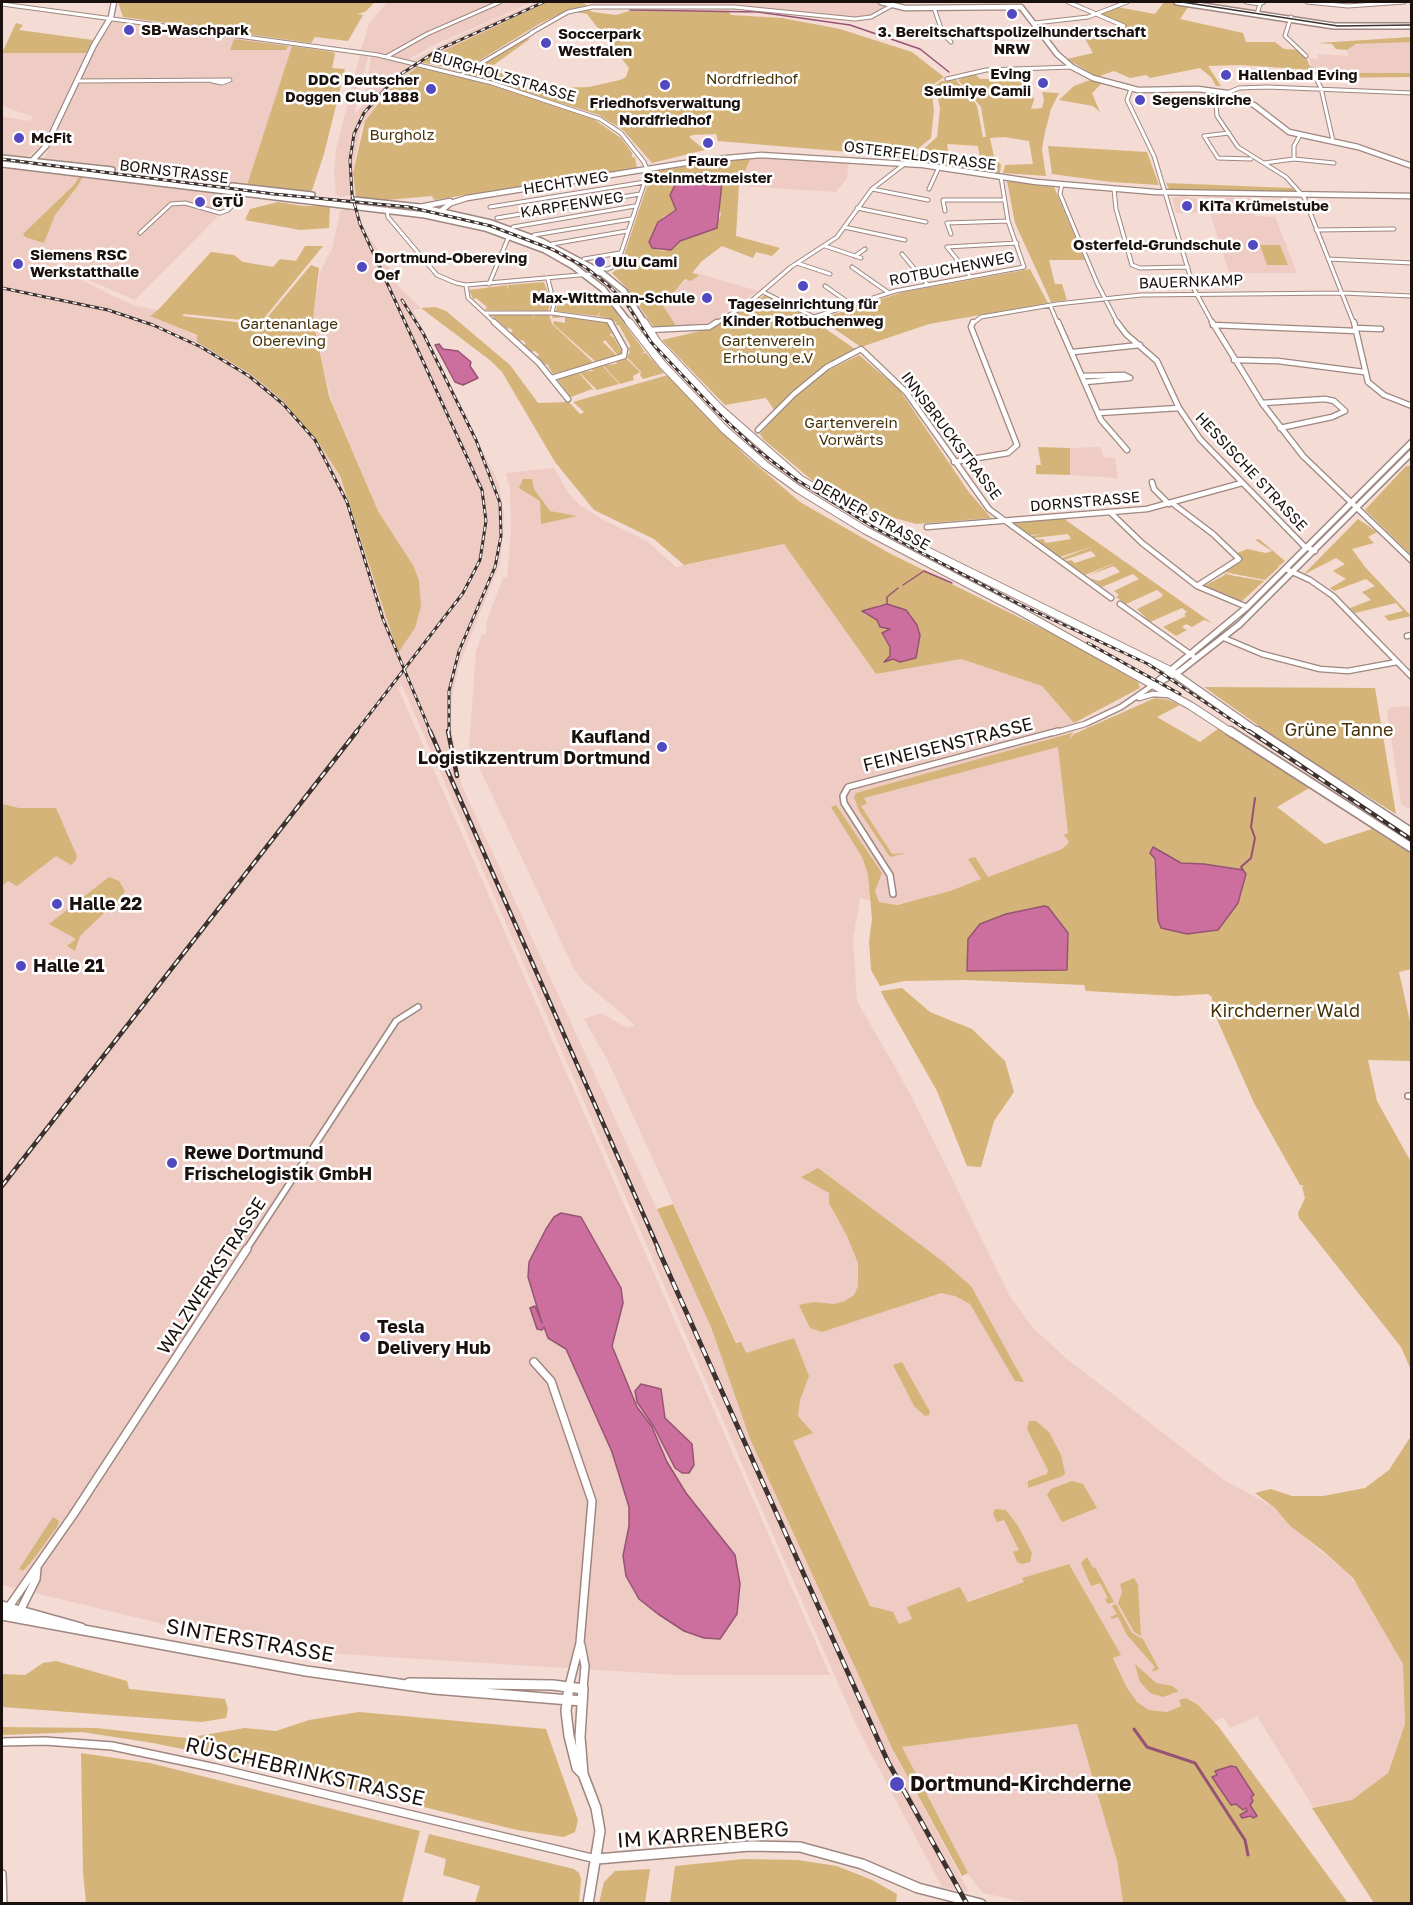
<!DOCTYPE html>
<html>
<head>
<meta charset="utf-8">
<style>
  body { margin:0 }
  #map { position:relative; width:1413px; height:1905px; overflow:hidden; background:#f4dbd4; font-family:"Golos Text",sans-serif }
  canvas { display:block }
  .frame { position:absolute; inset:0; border:3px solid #1a110f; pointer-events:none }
</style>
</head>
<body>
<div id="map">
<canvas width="1413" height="1905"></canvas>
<div class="frame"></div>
</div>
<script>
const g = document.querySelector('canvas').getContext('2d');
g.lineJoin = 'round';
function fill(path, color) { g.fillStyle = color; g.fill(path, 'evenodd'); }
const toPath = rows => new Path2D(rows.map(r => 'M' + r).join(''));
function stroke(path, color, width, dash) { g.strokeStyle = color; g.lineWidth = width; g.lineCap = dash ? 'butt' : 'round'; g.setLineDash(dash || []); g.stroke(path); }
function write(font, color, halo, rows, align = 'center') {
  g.font = font + ' "Golos Text",sans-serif'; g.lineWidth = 5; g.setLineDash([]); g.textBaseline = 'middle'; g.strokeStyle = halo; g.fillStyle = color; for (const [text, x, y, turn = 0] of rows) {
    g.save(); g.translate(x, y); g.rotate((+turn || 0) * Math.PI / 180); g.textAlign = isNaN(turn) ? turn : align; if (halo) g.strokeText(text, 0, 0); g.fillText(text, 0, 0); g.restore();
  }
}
fill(toPath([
  [387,2,533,2,436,44,410,58,413,60,459,36,537,2,547,2,420,62,413,61,408,64,417,67,381,98,361,127,353,170,354,194,341,197,336,195,334,173,336,149,360,55,368,56,354,115,363,105,372,51,361,50,369,24],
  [585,2,877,2,884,7,868,16,850,18,743,6,594,6],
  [113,22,292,46,247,185,43,161,100,41],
  [1376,42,1411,42,1411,73,1325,74,1313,69,1309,58,1319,59,1317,54,1349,56,1347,50,1353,45],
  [2,53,86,53,42,145,26,158,2,155,2,116,28,121,34,117,2,106],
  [751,158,849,162,847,178,836,192,739,186],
  [8,167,239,195,135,300,89,280,60,261,55,266,113,296,136,306,158,310,150,315,197,336,197,342,252,375,283,401,320,445,339,476,398,653,419,580,413,565,378,511,330,396,313,320,320,272,332,249,340,212,343,208,358,213,365,231,385,259,399,287,421,308,413,310,499,484,504,515,500,563,459,665,452,696,451,727,462,786,711,1327,750,1439,892,1748,969,1892,942,1887,858,1729,398,676,401,686,398,688,830,1675,679,1675,323,1653,184,1629,2,1585,2,172],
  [1184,196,1199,199,1203,213,1176,213,1172,198],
  [1205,197,1250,198,1255,216,1275,217,1297,273,1229,273],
  [693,272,758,291,712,322,677,327,660,301,674,292],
  [1101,447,1103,457,1115,458,1118,478,1070,475,1070,448],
  [554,468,567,491,581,506,602,519,647,541,676,567,784,544,876,674,961,659,1042,686,1074,723,1074,734,1065,746,1069,841,1062,849,950,891,919,900,892,905,860,898,853,938,857,1001,912,1097,1009,1295,1033,1328,1067,1359,1224,1480,1275,1508,1290,1526,1346,1572,1361,1590,1403,1664,1405,1724,1387,1774,1352,1800,1313,1807,1257,1716,1230,1728,1223,1717,1211,1723,1181,1706,1167,1712,1149,1710,1137,1702,1126,1686,1113,1658,1120,1654,1069,1564,1022,1578,1024,1582,899,1624,870,1614,737,1343,608,1061,584,1019,601,1013,627,1028,635,1025,584,982,574,969,469,746,476,651,482,635,486,634,487,620,503,578,507,578,511,532,510,488,506,473],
  [1411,706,1411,810,1401,804,1387,711,1392,707],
  [1078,1724,1117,1861,1123,1903,1029,1903,983,1893,970,1877,902,1747]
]), '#eeccc3');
fill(toPath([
  [118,2,375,2,365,12,357,14,363,15,348,41,315,37,311,43,123,17],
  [547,2,582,2,588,6,568,10,539,24,462,71,420,62],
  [1164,2,1190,4,1180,19,1243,33,1246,42,1275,42,1284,49,1302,50,1312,70,1241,65,1208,66,1221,86,1216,86,1211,77,1200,68,1150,78,1146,75,1130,78,1114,71,1097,77,1067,59,1093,53,1084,37,1124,27,1097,14,1117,7,1155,14],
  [587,9,593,12,616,15,629,11,729,12,731,15,782,18,840,29,912,52,944,77,931,86,934,110,931,138,908,157,718,141,716,134,692,135,689,137,705,150,652,163,623,130,599,115,468,74,525,38,530,39,488,69,554,88,589,87,620,80,626,77,629,68,587,14,575,12],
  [16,23,23,25,19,30,93,40,86,53,2,53],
  [1411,37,1411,42,1356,44,1347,50,1336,49,1332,44,1318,43],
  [234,39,288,46,286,50,230,50],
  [292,46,333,52,335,54,332,68,345,69,324,154,311,193,247,185],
  [417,67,491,85,592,118,621,138,632,153,632,157,635,158,637,168,434,200,432,196,387,200,356,198,353,173,365,121,388,91],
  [974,73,980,79,1028,78,1034,100,1031,109,1042,108,1044,100,1042,92,1059,93,1051,109,1045,132,1042,149,1046,176,1003,173,1005,165,1033,164,1029,141,1004,137,990,138,994,157,1001,165,1000,173,997,173,1001,175,984,173,983,167,980,170,952,166,954,162,981,166,978,146,947,144,950,165,929,162,936,156,925,152,911,160,937,137,940,108,935,86,941,81,956,80,972,98,977,106,983,137,986,137,981,107,958,80],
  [1319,73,1411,73,1411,77,1320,78],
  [1090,80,1102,83,1092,93,1100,112,1093,106,1059,100,1074,86],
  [1048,146,1147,152,1159,185,1111,182,1052,174],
  [751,158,739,184,736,236,780,248,772,256,756,252,753,258,722,246,701,262,692,273,699,275,691,281,685,279,674,292,660,301,677,327,653,326,626,287,612,273,620,267,652,171],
  [688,174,708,174,721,214,718,221,708,231,680,241,676,246,664,251,652,248,649,242,652,236,663,217,676,210],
  [79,177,83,177,76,188,55,215,44,243,25,237,23,234,74,185],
  [1007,181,1054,187,1085,260,1049,260,1055,284,1062,284,1067,300,1051,302,1015,223],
  [1166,183,1292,188,1296,193,1170,191],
  [278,202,303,206,330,206,329,228,300,230,245,220,250,209],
  [1260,245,1280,245,1288,265,1267,265],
  [305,246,323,246,261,322,184,314,182,316,261,325,311,265,319,268,313,320,329,396,378,511,413,565,419,580,421,606,415,628,398,653,340,476,320,445,283,401,252,375,197,342,197,335,150,316,159,309,211,252,234,255,243,262,273,267,280,259,296,261],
  [1030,269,1048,303,929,324,861,347,820,319,903,292],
  [544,282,549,296,546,296,547,302,551,302,548,311,485,310,487,307,476,298,473,299,469,290,507,285,508,291,508,285],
  [765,295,804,314,855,349,818,371,774,410,766,398,725,405,662,340,713,328],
  [606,299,645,352,639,354,646,353,664,373,643,379,640,375,641,372,627,357,630,352,628,348,631,347,619,325,615,325,617,323,610,319,598,316,602,309,597,316,556,311,557,305],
  [435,307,446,311,510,365,538,403,569,402,580,414,584,412,573,402,668,375,746,456,800,502,889,553,1069,642,1138,682,1140,688,1074,723,1042,686,961,659,876,674,784,544,684,565,654,539,594,510,555,462,502,372,491,361,421,308],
  [887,604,906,610,920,631,916,654,899,662,894,659,884,661,890,656,890,647,883,636,890,629,880,627,877,620,864,614,878,605],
  [490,314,535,314,531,320,536,314,549,314,552,324,595,364,553,374,547,364,544,365,536,357,539,355,535,351,531,352,523,345,526,344,523,340,519,341,510,333,513,331,510,328,507,329],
  [553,315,607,322,612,334,609,334,614,338,623,353,619,357,605,340,603,342,618,357,597,363,553,324,554,321,565,323,565,317,552,318],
  [859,355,899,389,968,491,991,518,916,524,859,508,813,481,763,439,760,434,782,408,827,371],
  [626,358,640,372,633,376,634,380,620,384,603,365,617,364,616,362],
  [602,365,619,384,597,390,579,372,593,371,592,369],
  [578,372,595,391,592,389,571,397,557,379],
  [1038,447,1070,448,1070,475,1036,474,1036,465,1041,465],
  [1406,466,1411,466,1411,555,1365,510],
  [523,479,532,479,534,489,550,511,577,516,541,524,540,501,519,488],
  [1064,518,1067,521,1212,623,1204,620,1192,627,1186,624,1182,627,1187,630,1176,636,1163,627,1186,616,1184,614,1187,612,1182,608,1150,622,1137,609,1160,598,1163,595,1157,590,1126,604,1116,597,1119,595,1114,591,1139,579,1133,574,1102,587,1090,578,1099,581,1120,572,1114,566,1087,576,1117,562,1085,575,1066,561,1071,560,1075,563,1096,556,1091,551,1064,560,1062,558,1094,546,1060,557,1036,540,1043,539,1046,543,1071,539,1068,534,1034,538,1031,536,1043,534,1030,535,1014,523],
  [1358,519,1377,532,1368,537,1374,543,1352,549,1365,567,1411,616,1389,621,1384,616,1403,611,1396,603,1355,613,1350,608,1371,600,1362,592,1375,586,1366,579,1334,591,1330,588,1346,579,1333,571,1345,564,1336,558,1303,575],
  [1259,539,1285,561,1279,566,1276,565,1279,567,1265,580,1224,572,1242,561,1242,558,1237,553,1247,549,1266,553,1272,551,1255,540],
  [1223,573,1235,576,1264,581,1241,602,1204,586,1225,575],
  [1204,687,1375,688,1396,814,1293,750],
  [1155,698,1169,700,1180,705,1157,717,1200,742,1219,728,1311,787,1277,807,1325,844,1372,829,1411,854,1411,969,1399,972,1411,1026,1411,1061,1368,1060,1377,1101,1411,1162,1411,1370,1401,1347,1299,1218,1298,1213,1305,1198,1302,1187,1305,1186,1300,1185,1254,1103,1212,1008,1212,997,1208,994,1176,996,1086,991,1084,985,966,980,905,981,880,986,871,970,869,941,872,919,868,874,862,857,831,807,836,805,882,873,875,891,879,902,897,905,950,891,981,879,968,859,975,857,988,877,1062,849,1069,842,1064,835,1068,833,1058,747,864,798,867,804,861,806,892,854,906,853,890,857,859,811,854,797,856,793,1072,733,1069,740,1074,734],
  [1153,847,1181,863,1204,864,1222,922,1218,929,1161,928,1158,920],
  [1044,906,1055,916,1067,933,1067,970,982,971,1025,909],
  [2,804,19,808,56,808,77,856,76,860,71,865,56,856,17,886,8,881,2,886],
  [109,877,119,881,125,891,123,895,80,936,75,951,67,946,76,939,49,924],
  [902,988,930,1012,972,1029,1005,1061,1014,1092,994,1121,981,1167,967,1166,937,1091,883,996,881,991],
  [818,1168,941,1260,971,1286,1024,1382,1015,1381,970,1304,955,1296,941,1293,822,1332,810,1328,799,1305,814,1302,834,1304,845,1301,854,1295,858,1286,858,1263,847,1236,829,1203,829,1193,801,1177],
  [673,1204,736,1343,741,1342,746,1353,794,1338,809,1376,800,1400,798,1416,813,1433,793,1441,870,1606,893,1612,899,1624,912,1619,907,1607,960,1587,968,1602,1024,1582,1022,1578,1069,1564,1121,1655,1113,1658,1126,1686,1137,1702,1149,1710,1167,1712,1181,1706,1179,1700,1186,1698,1198,1705,1218,1726,1348,1903,1123,1903,1117,1861,1077,1724,902,1747,968,1873,962,1876,892,1748,750,1439,711,1327,657,1209],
  [902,1362,930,1412,929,1415,925,1416,914,1406,893,1365],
  [1029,1421,1036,1421,1049,1432,1061,1455,1065,1473,1063,1476,1028,1488,1028,1481,1047,1474,1048,1470,1027,1429],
  [1411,1436,1411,1903,1374,1903,1312,1808,1352,1800,1388,1773,1405,1724,1403,1664,1353,1578,1323,1551,1290,1526,1275,1508,1255,1493,1271,1489,1292,1496,1323,1496,1365,1488,1389,1470],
  [1072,1481,1083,1484,1097,1508,1062,1522,1047,1495,1051,1489],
  [995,1509,1006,1510,1018,1526,1032,1553,1030,1562,1022,1564,1017,1562,1013,1552,1019,1550,1004,1520,997,1522,993,1514],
  [53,1517,59,1521,57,1527,32,1561,23,1571,19,1569],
  [1087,1557,1093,1568,1095,1567,1114,1602,1108,1604,1105,1599,1108,1598,1100,1583,1091,1586,1081,1563],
  [1134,1578,1138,1585,1141,1636,1134,1632,1118,1603,1122,1592,1120,1584],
  [1116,1604,1132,1633,1143,1639,1159,1669,1151,1672,1155,1667,1127,1635,1118,1617,1112,1619,1110,1617,1117,1614,1112,1606],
  [56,1661,127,1681,129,1689,225,1699,228,1709,226,1718,202,1722,2,1707,2,1674,25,1675,43,1663],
  [1135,1664,1156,1683,1172,1686,1179,1691,1163,1697,1150,1693,1140,1682],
  [359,1712,546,1729,578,1820,575,1832,564,1837,517,1830,217,1756,153,1743,82,1732,2,1735,2,1727,96,1728,186,1738,245,1728,276,1731,309,1720],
  [81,1753,150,1763,420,1831,402,1903,86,1903,83,1872],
  [429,1834,574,1869,579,1873,581,1879,579,1903,475,1903,480,1886,443,1875,446,1859,424,1852],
  [744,1859,798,1860,837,1866,872,1880,897,1894,896,1903,670,1903,675,1866],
  [650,1869,645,1903,599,1903,604,1882,615,1871]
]), '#d5b479');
const water = toPath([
  [702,173,713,175,722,183,717,228,680,241,671,250,652,248,649,242,658,222,676,210,670,195,675,185,683,176,702,173],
  [439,344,443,349,458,351,471,362,470,366,478,378,463,385,455,382,435,345,439,344],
  [887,604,906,610,917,625,920,635,916,658,900,662,893,659,884,662,890,656,890,647,882,633,890,629,880,627,877,620,862,611,887,604],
  [1153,847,1181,863,1204,864,1243,870,1246,874,1238,903,1218,930,1187,934,1161,928,1158,920,1155,859,1150,853,1153,847],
  [1044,906,1048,907,1068,933,1067,970,967,971,968,939,980,924,1006,914,1044,906],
  [561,1213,581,1217,621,1288,623,1303,612,1346,637,1407,652,1427,667,1462,686,1493,735,1555,740,1584,737,1614,720,1639,704,1638,684,1631,658,1614,639,1599,626,1576,623,1556,629,1526,629,1507,612,1452,566,1349,548,1338,544,1327,542,1330,537,1329,530,1308,535,1306,542,1323,528,1277,529,1262,546,1229,554,1217,561,1213],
  [641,1384,661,1389,665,1418,692,1444,694,1465,689,1473,682,1473,675,1468,654,1427,637,1402,635,1391,641,1384],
  [1231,1766,1236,1767,1254,1795,1251,1797,1253,1801,1250,1805,1257,1816,1253,1818,1251,1816,1242,1818,1240,1815,1247,1811,1246,1808,1243,1810,1236,1804,1231,1805,1212,1777,1217,1775,1215,1771,1231,1766]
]);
fill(water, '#cc6f9e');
stroke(water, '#975373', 1.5);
stroke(toPath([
  [630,10,758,12,850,25,920,49,949,72],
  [903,585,924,571,952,583],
  [887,604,887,597,898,588]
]), '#975373', 1.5);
stroke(toPath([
  [1243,870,1241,867,1251,858,1255,838,1251,827,1255,798]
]), '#975373', 2);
stroke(toPath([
  [1134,1729,1147,1747,1195,1763,1245,1840,1248,1855]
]), '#975373', 3);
const minorFar3 = toPath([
  [1068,2,1124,26],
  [1246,2,1260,4],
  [1307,2,1348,6,1404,2],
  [2,4,378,55,492,83,600,119,621,133,644,162,648,172,617,265,608,269,594,269],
  [934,8,943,34,951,42],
  [1257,14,1260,4,1264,2],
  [1291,17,1285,36,1306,56],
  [1035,23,1088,17,1127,2],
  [531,33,568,12,592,7,734,7,855,19,871,17,891,6],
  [386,57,427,34,500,2],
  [1311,69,1321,88,1333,141],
  [461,75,532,33],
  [947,79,986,70,1072,67],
  [77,81,230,80,222,83,212,81],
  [1131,89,1127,100,1154,156,1194,289,1213,324],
  [1215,93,1217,116,1238,147,1286,177,1304,197,1354,324],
  [1227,93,1239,88,1267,87,1412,93],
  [1229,133,1204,136,1218,158,1251,159],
  [1294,159,1294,146,1300,135],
  [1264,163,1294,159,1334,163],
  [1062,184,1060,194,1097,283,1118,324],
  [872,189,928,200],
  [929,189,939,167],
  [1114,189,1116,209,1132,265,1140,268,1188,267],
  [490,207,645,182],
  [857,208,926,222],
  [387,209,388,217,437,275,456,283,466,285,602,273],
  [945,211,943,200,1004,200],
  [497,218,640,194],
  [513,227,635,206],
  [844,227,905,240],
  [1316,230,1394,229],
  [140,233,171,204,185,203,220,213,228,210,246,191],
  [951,234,947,223,1008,221],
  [534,235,631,219],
  [552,244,627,231],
  [825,246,861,258],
  [902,254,928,285],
  [855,256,865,249],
  [584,259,620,253],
  [1328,259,1412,263],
  [797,263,830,274],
  [852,267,889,293],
  [971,277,947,247,1017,243],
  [548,279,554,304,552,313],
  [489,284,509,236],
  [466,285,468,298,496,324],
  [825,286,852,305],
  [763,292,814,317,895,291,1024,267,1008,221,1001,177],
  [1050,305,1058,324],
  [484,313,552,313,609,321,611,324],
  [715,324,749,303,791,267,837,237,872,189,911,159],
  [972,324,981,317,1057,304,1141,295,1342,293,1412,296]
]);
const minorFar2 = toPath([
  [494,322,539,363,568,399],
  [1058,322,1101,420,1127,450],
  [1117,322,1126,334,1157,361,1179,408,1200,439,1304,546,1315,551],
  [1212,322,1262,403,1303,456,1412,561],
  [1354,322,1368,382,1384,395,1412,406],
  [1213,325,1356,331],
  [1355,328,1381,329],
  [649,330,709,327,717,322],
  [1073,352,1140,345],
  [1234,360,1278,361,1364,372],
  [1083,376,1124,375,1130,378,1085,382],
  [552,378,624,356,625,349,610,322],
  [1262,403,1325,399,1334,401,1345,411,1332,417,1280,428],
  [1098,413,1179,408],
  [758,430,794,394,827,367,861,349,906,392,989,509,1111,598],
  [954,462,1008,453,1017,445,971,327,973,322],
  [1152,482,1154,489,1169,504],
  [1172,503,1213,534,1239,559,1197,586],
  [1110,512,1142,543,1197,586,1247,607],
  [927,527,1147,509,1242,483],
  [1286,569,1310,580,1333,596,1412,677],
  [1120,604,1193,656],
  [1407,636,1412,635],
  [1224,638,1262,654,1320,669,1348,671,1397,662],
  [1139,698,1153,694,1168,695],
  [1053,733,1085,724,1121,707,1153,685]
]);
const minorFar1 = toPath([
  [893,894,890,875,844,803,843,796,848,787,1058,731],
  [1408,1096,1412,1096],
  [246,1250,396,1021,418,1007]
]);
const minor = toPath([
  [534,1362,551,1381,592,1501,580,1643,569,1686],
  [8,1608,73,1515,247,1249],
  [19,1613,36,1579,37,1568],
  [581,1645,585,1666,583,1689],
  [2,1742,45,1741,112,1746,216,1768,596,1859],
  [2,1874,3,1904]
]);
const tertiaryFar2 = toPath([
  [881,2,905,8,1021,7,1057,54,1072,67,1093,78,1138,90,1198,89,1227,93,1254,105,1289,132,1358,147,1412,166],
  [30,163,46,146,94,45,111,17,114,2],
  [420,207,450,201],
  [434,216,451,203,467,198,704,160,761,155,923,165,1036,182,1155,192,1412,196]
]);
const tertiaryFar1 = toPath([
  [1156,684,1180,671,1240,624,1412,452],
  [1153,685,1247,607,1412,442]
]);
const tertiary = toPath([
  [2,1606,81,1628],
  [2,1615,306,1671,434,1689,582,1701],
  [409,1683,553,1685,583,1689,580,1737,583,1774,596,1808,600,1831,588,1904],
  [569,1686,566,1711,569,1736,577,1768,583,1774],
  [597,1859,750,1846,800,1847,862,1864,918,1888,981,1904]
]);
const primaryFar2 = toPath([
  [1177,2,1334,26,1412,26],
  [2,158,112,170],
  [2,164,425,215,485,228,545,250,573,266,603,289,630,324],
  [232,186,312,195],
  [354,200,420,207,491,223,541,241,602,273,624,291,645,324]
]);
const primaryFar1 = toPath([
  [629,322,662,364,724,429,765,465,798,489,865,530,1020,611,1191,706,1232,733],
  [644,322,657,342,719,408,800,479,887,531,1169,670,1259,733]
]);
const primary = toPath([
  [1230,731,1412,848],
  [1257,731,1412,833]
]);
stroke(minorFar3, '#9e8780', 5);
stroke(minorFar2, '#9e8780', 7);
stroke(minorFar1, '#9e8780', 8);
stroke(minor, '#9e8780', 10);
stroke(tertiaryFar2, '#9e8780', 7);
stroke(tertiaryFar1, '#9e8780', 8);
stroke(tertiary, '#9e8780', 12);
stroke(primaryFar2, '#9e8780', 8);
stroke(primaryFar1, '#9e8780', 9);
stroke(primary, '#9e8780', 11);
stroke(minorFar3, '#fff', 3);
stroke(minorFar2, '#fff', 4.5);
stroke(minorFar1, '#fff', 5);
stroke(minor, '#fff', 7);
stroke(tertiaryFar2, '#fff', 4.5);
stroke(tertiaryFar1, '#fff', 5);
stroke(tertiary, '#fff', 9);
stroke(primaryFar2, '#fff', 5);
stroke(primaryFar1, '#fff', 7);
stroke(primary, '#fff', 8);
stroke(toPath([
  [1182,2,1338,26,1412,25]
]), '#3d322f', 1.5);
const railFar2 = toPath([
  [2,159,274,194,409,207,491,226,554,250,585,267,608,285,626,303,651,342,716,411,756,449,797,480,875,528,1019,604,1148,664,1251,733],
  [2,288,108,310,153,325,201,347,249,376,283,404,315,440,347,502,383,619,431,733],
  [402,300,423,333,476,440,500,503,501,536,495,567,459,651,449,691,449,733],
  [1088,643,1180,694],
  [355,733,463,593,480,560,486,521,482,490,360,224,352,195,350,160,354,134,364,113,395,78,438,50,544,2]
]);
const railFar1 = toPath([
  [430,731,659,1250],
  [448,731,457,776],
  [1249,731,1412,840],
  [2,1186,357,731]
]);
const rail = toPath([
  [658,1249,888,1762,967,1904]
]);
stroke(railFar2, '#3d322f', 3);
stroke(railFar1, '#3d322f', 4.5);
stroke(rail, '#3d322f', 5);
stroke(railFar2, '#fff', 1.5, [4.5]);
stroke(railFar1, '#fff', 2, [7]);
stroke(rail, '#fff', 3, [9]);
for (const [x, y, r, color] of [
  [1012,14,6,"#5249c0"],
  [129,30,6,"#5249c0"],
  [546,43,6,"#5249c0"],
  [1226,75,6,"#5249c0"],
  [1043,83,6,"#5249c0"],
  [665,85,6,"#5249c0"],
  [431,89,6,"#5249c0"],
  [1140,100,6,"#5249c0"],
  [19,138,6,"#5249c0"],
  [708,143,6,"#5249c0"],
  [200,202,6,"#5249c0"],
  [1187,206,6,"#5249c0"],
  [1253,245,6,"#5249c0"],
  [600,262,6,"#5249c0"],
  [18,264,6,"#5249c0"],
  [362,267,6,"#5249c0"],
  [803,286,6,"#5249c0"],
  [707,298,6,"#5249c0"],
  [662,747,6,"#5249c0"],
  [57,904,6,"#5249c0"],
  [21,966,6,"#5249c0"],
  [172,1163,6,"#5249c0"],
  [365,1337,6,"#5249c0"],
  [897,1784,8,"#5249c0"]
]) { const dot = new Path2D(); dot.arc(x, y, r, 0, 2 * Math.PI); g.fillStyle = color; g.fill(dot); stroke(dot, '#fff', 2); }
write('bold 15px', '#1a110f', '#fff', [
  ["SB-Waschpark",141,30],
  ["3. Bereitschaftspolizeihundertschaft",1012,32,"center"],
  ["NRW",1012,49,"center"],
  ["Soccerpark",558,34],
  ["Westfalen",558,51],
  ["Eving",1031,74,"right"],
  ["Selimiye Camii",1031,91,"right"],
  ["Hallenbad Eving",1238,75],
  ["DDC Deutscher",419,80,"right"],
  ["Doggen Club 1888",419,97,"right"],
  ["Segenskirche",1152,100],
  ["Friedhofsverwaltung",665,103,"center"],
  ["Nordfriedhof",665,120,"center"],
  ["McFit",31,138],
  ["Faure",708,161,"center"],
  ["Steinmetzmeister",708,178,"center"],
  ["GTÜ",212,202],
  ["KiTa Krümelstube",1199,206],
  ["Osterfeld-Grundschule",1241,245,"right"],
  ["Siemens RSC",30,255],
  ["Werkstatthalle",30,272],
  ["Dortmund-Obereving",374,258],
  ["Oef",374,275],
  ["Ulu Cami",612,262],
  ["Max-Wittmann-Schule",695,298,"right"],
  ["Tageseinrichtung für",803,304,"center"],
  ["Kinder Rotbuchenweg",803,321,"center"]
], 'left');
write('15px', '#1a110f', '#fff', [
  ["BURGHOLZSTRASSE",504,77,16],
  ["OSTERFELDSTRASSE",920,156,7],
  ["BORNSTRASSE",174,172,7],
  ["HECHTWEG",566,183,-9],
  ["KARPFENWEG",572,205,-9],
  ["ROTBUCHENWEG",952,269,-11],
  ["BAUERNKAMP",1191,282,-2],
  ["INNSBRUCKSTRASSE",951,436,53],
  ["HESSISCHE STRASSE",1251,472,47],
  ["DORNSTRASSE",1085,502,-5],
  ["DERNER STRASSE",871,515,29]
]);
write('15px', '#473307', '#fff', [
  ["Nordfriedhof",752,79],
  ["Burgholz",402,135],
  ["Gartenanlage",289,324],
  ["Obereving",289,341],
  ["Gartenverein",768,341],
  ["Erholung e.V",768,358],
  ["Gartenverein",851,423],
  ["Vorwärts",851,440]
]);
write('18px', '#473307', '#fff', [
  ["Grüne Tanne",1339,730],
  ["Kirchderner Wald",1285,1011]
]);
write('bold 18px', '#1a110f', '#fff', [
  ["Kaufland",650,737,"right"],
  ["Logistikzentrum Dortmund",650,758,"right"],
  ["Halle 22",69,904],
  ["Halle 21",33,966],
  ["Rewe Dortmund",184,1153],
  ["Frischelogistik GmbH",184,1174],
  ["Tesla",377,1327],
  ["Delivery Hub",377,1348]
], 'left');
write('18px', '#1a110f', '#fff', [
  ["FEINEISENSTRASSE",948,745,-14],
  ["WALZWERKSTRASSE",212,1276,-57]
]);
write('21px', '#1a110f', '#fff', [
  ["SINTERSTRASSE",250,1641,10],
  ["RÜSCHEBRINKSTRASSE",305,1772,13],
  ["IM KARRENBERG",703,1835,-4]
]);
write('bold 21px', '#1a110f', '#fff', [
  ["Dortmund-Kirchderne",910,1784]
], 'left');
</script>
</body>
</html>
